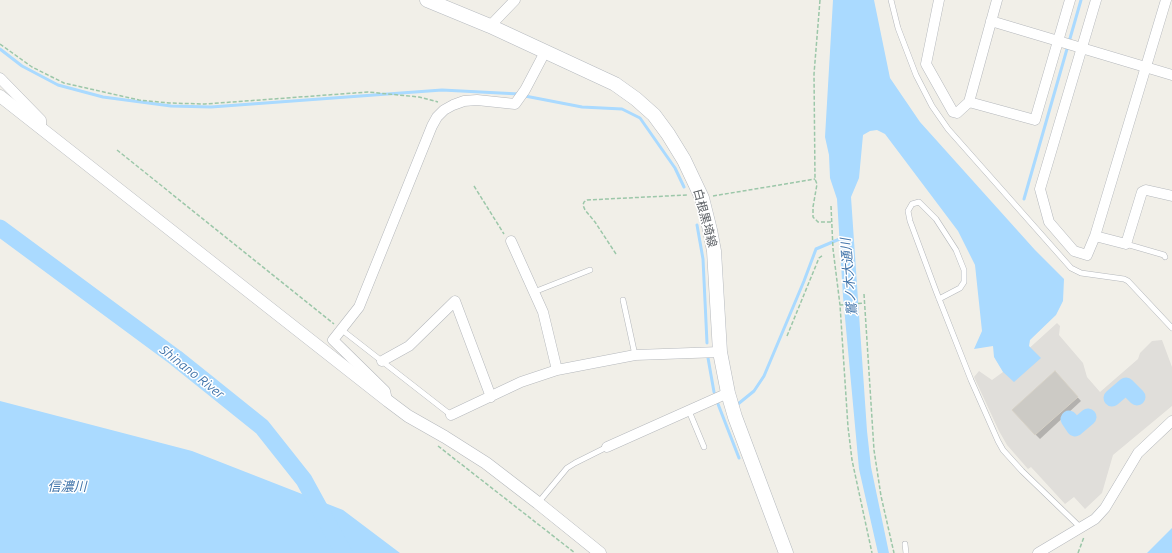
<!DOCTYPE html>
<html>
<head>
<meta charset="utf-8">
<style>
  body { margin:0 }
  canvas { display:block; background:#f1efe8 }
</style>
</head>
<body>
<canvas width="1172" height="553"></canvas>
<script>
const g = document.querySelector('canvas').getContext('2d');
g.lineJoin = 'round';
function fill(path, color) { g.fillStyle = color; g.fill(path, 'evenodd'); }
const toPath = rows => new Path2D(rows.map(r => 'M' + r).join(''));
function stroke(path, color, width, dash) { g.strokeStyle = color; g.lineWidth = width; g.lineCap = dash ? 'butt' : 'round'; g.setLineDash(dash || []); g.stroke(path); }
function write(font, color, halo, rows, align = 'center') {
  g.font = font + ' Ubuntu,"Noto Sans JP",sans-serif'; g.lineWidth = 3; g.setLineDash([]); g.textBaseline = 'middle'; g.strokeStyle = halo; g.fillStyle = color; for (const [text, x, y, turn = 0] of rows) {
    g.save(); g.translate(x, y); g.rotate((+turn || 0) * Math.PI / 180); g.textAlign = isNaN(turn) ? turn : align; if (halo) g.strokeText(text, 0, 0); g.fillText(text, 0, 0); g.restore();
  }
}
fill(toPath([
  [1057,323,1060,326,1059,335,1083,363,1087,377,1100,392,1138,359,1140,353,1152,341,1162,340,1172,367,1172,406,1113,455,1102,493,1085,509,1074,497,1065,504,1031,467,1028,469,1007,445,999,431,974,377,979,371,992,380,1003,372]
]), '#e0deda');
fill(toPath([
  [833,0,874,0,890,78,920,122,1035,250,1064,279,1063,301,1056,315,1030,340,1029,346,1041,358,1014,382,1003,372,994,357,993,346,974,349,982,331,975,265,958,231,885,134,877,130,870,131,863,135,859,178,851,197,867,431,871,467,889,553,878,553,859,469,843,296,837,199,830,178,829,155,825,137],
  [0,401,192,451,343,510,400,553,0,553],
  [1172,528,1172,553,1147,553]
]), '#aadaff');
fill(toPath([
  [1059,377,1081,401,1040,439,1035,434]
]), '#0003');
stroke(toPath([
  [0,49,22,66,58,85,103,97,171,106,211,107,442,90,519,94],
  [525,96,582,107,622,109,640,118,675,168,684,187],
  [1024,199,1081,0],
  [697,225,703,259,707,343],
  [708,358,714,392],
  [718,404,739,458],
  [738,404,754,391,764,376,804,281,816,249,842,238]
]), '#aadaff', 3);
stroke(toPath([
  [0,228,176,358,262,427,304,480,344,553],
  [1112,398,1126,386,1137,397],
  [1069,419,1075,428,1088,417]
]), '#aadaff', 17);
const building = toPath([
  [1055,371,1078,397,1035,435,1012,410,1055,371]
]);
fill(building, '#cccac5');
stroke(building, '#d6d1c6', 1);
const service = toPath([
  [891,0,898,28,916,75,932,106,948,129,1071,268,1081,273,1124,279,1128,281,1172,328],
  [1126,244,1164,255,1165,257],
  [534,292,590,270],
  [939,299,960,288,964,282,964,270,956,250,936,219,919,202,912,204,908,211,910,221,936,291,971,380,998,441,1003,450,1022,471,1081,528],
  [623,300,635,355],
  [342,330,451,415],
  [689,411,704,447],
  [538,503,567,468,575,463,607,447],
  [905,544,906,553]
]);
const minor = toPath([
  [939,0,926,64,953,112,957,113,969,102],
  [997,0,969,102,1035,120,1070,0],
  [1096,0,1040,189,1049,222,1074,251,1087,255,1095,236,1166,0],
  [991,21,1172,75],
  [490,26,515,0],
  [0,78,41,120,41,129],
  [1095,236,1126,244,1142,192,1146,190,1172,196],
  [511,241,543,312,557,370],
  [382,361,409,346,455,301,491,397],
  [387,400,385,391,333,340,359,307,432,126,437,117,444,110,453,105,464,101,477,100,515,104,525,90,545,52],
  [451,415,521,382,557,370,635,355,720,352],
  [607,447,728,393],
  [1038,553,1095,519,1105,508,1138,453,1172,421]
]);
const tertiary = toPath([
  [0,96,388,401,408,416,445,437,486,463,538,503,600,553]
]);
const secondary = toPath([
  [427,0,490,26,615,84,636,99,654,115,668,134,684,160,702,198,710,230,714,251,720,352,728,393,735,417,786,553]
]);
stroke(service, '#b5b8bc', 6);
stroke(minor, '#b5b8bc', 11);
stroke(tertiary, '#b5b8bc', 13);
stroke(secondary, '#b6babf', 15);
stroke(toPath([
  [820,0,814,74,815,179,817,184,813,207,813,217,818,222,832,222],
  [0,44,32,67,64,83,139,100,169,103,205,104,368,92,419,97,438,102],
  [117,150,334,324],
  [474,186,504,234],
  [713,196,815,179],
  [831,206,833,249,840,305,848,427,852,460,872,553],
  [616,254,595,222,585,210,583,205,584,202,587,200,687,195],
  [864,294,874,450,881,496,894,553],
  [840,305,864,303],
  [787,336,819,258,823,255],
  [438,446,575,553],
  [1078,553,1084,537]
]), '#9cc7a9', 1.5, [4, 2]);
stroke(service, '#fff', 5);
stroke(minor, '#fff', 10);
stroke(tertiary, '#fff', 12);
stroke(secondary, '#fff', 14);
write('12px', '#5f6368', '#fff', [
  ["白根黒埼線",705,218,75]
]);
write('italic 13px', '#4174aa', '#fff', [
  ["鷲ノ木大通川",849,277,-95],
  ["Shinano River",192,372,38],
  ["信濃川",67,487]
]);
</script>
</body>
</html>
